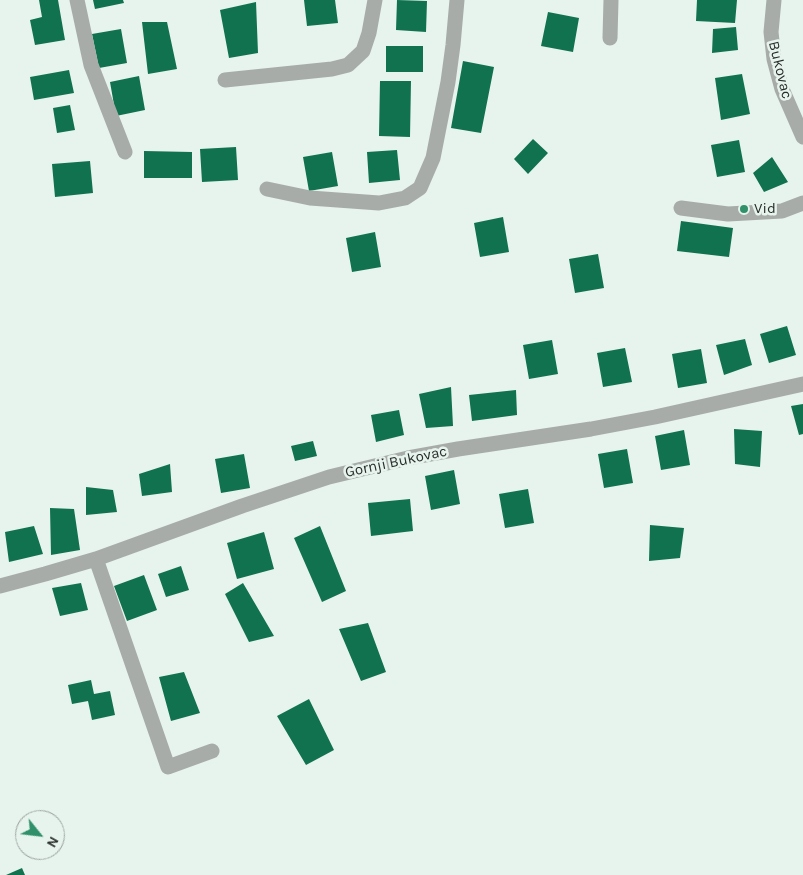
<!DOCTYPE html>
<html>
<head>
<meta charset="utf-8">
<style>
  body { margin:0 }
  #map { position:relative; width:803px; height:875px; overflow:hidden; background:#e7f3ed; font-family:Karla,sans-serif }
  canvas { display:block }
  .north { position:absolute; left:15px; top:810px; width:50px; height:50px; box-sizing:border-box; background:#e7f3ed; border:1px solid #9ba49f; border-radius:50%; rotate:119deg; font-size:14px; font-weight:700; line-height:20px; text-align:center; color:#282d2b }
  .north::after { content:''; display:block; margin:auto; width:18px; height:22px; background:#2f9069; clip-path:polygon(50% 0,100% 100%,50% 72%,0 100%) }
</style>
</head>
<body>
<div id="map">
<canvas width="803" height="875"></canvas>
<div class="north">N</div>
</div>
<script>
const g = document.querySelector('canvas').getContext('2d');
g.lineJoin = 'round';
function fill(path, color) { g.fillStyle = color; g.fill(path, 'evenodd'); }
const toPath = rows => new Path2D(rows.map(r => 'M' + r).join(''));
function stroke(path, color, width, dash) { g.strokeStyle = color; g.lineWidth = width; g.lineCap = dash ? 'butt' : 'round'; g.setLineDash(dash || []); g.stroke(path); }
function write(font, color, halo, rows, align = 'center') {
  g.font = font + ' Karla,sans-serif'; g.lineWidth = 5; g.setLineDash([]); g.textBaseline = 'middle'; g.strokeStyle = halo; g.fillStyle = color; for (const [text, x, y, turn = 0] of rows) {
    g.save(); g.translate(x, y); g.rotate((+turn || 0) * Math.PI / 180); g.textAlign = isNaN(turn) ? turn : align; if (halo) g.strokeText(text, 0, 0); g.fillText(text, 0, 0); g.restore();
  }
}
fill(toPath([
  [39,0,58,0,65,40,35,45,30,20,42,17],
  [93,0,123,0,124,3,95,9],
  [304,0,335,0,338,23,307,26],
  [397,0,427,1,426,32,396,30],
  [697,0,737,0,735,23,696,21],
  [256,2,258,53,229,58,220,10],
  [548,12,579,18,573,52,541,46],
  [142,22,167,22,177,69,148,74],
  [736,27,738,50,712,53,713,29],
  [121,29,127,63,99,68,92,34],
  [386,46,423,46,423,72,386,72],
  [463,61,494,67,481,133,451,128],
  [69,70,74,93,34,100,30,77],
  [742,74,750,114,721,120,715,78],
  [139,76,145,110,116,116,110,82],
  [380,81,411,81,410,137,379,136],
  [70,105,75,130,57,133,53,108],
  [533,139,548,153,528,174,514,159],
  [739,140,745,172,717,177,711,145],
  [236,147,238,180,202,182,200,149],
  [397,150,400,180,369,183,367,152],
  [144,151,192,152,192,178,144,178],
  [332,152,338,186,309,191,303,157],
  [772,157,788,182,764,192,753,173],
  [90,161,93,193,55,197,52,164],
  [503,217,509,252,480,257,474,223],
  [681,221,733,228,729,257,677,251],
  [375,232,381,267,352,272,346,238],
  [598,254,604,288,575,293,569,259],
  [787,326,796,355,769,363,760,334],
  [745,339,752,365,724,375,716,345],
  [552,340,558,374,529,379,523,345],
  [625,348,632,382,603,387,597,353],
  [701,349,707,383,678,388,672,354],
  [451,387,453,426,426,428,419,394],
  [516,390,517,415,472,421,469,395],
  [803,404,803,434,799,435,791,406],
  [399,410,404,435,376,442,371,415],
  [734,429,762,431,760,467,735,464],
  [684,430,690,465,661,470,655,436],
  [313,441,317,456,295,461,291,446],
  [627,449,633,483,604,488,598,454],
  [244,454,250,488,221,493,215,459],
  [170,464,172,492,142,496,139,474],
  [454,470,460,504,431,510,425,476],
  [86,487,113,490,117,512,86,515],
  [528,489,534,523,505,528,499,494],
  [410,499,413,531,371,536,368,503],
  [50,508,74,509,80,550,51,555],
  [650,525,684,528,680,558,649,561],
  [34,526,43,554,9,562,5,532],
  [320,526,346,591,322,602,294,538],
  [264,532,274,569,237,579,227,543],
  [181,566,189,590,166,597,158,574],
  [144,575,157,610,127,621,114,586],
  [81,583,88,610,60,616,52,588],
  [243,583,274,636,249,642,225,594],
  [368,623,386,672,361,681,339,629],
  [184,672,200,713,171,721,159,677],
  [91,680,94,694,110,691,115,715,92,720,88,701,72,704,68,685],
  [309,699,334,750,306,765,277,716],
  [22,868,25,875,6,875]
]), '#10724f');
stroke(toPath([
  [77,0,91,65,125,152],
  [774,0,771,32,774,59,782,89,803,137],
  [610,38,611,0],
  [225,80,332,69,348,65,363,51,369,33,375,0],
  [267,189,310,198,379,203,405,198,420,188,433,158,448,82,453,45,457,0],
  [681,208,728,214,782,211,803,203],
  [96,559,168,767,212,751],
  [0,586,45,574,96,559,242,506,329,477,408,458,458,449,591,429,655,417,803,384]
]), '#a7aca9', 15);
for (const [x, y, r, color] of [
  [744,209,5,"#2f9069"]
]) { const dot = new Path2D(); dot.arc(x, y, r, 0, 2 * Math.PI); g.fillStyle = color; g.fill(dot); stroke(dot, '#e7f3ed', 2); }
write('15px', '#282d2b', '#e7f3ed', [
  ["Bukovac",780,70,76],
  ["Gornji Bukovac",396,462,-12]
]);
write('15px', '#282d2b', '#e7f3ed', [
  ["Vid",754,209]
], 'left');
</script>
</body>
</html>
